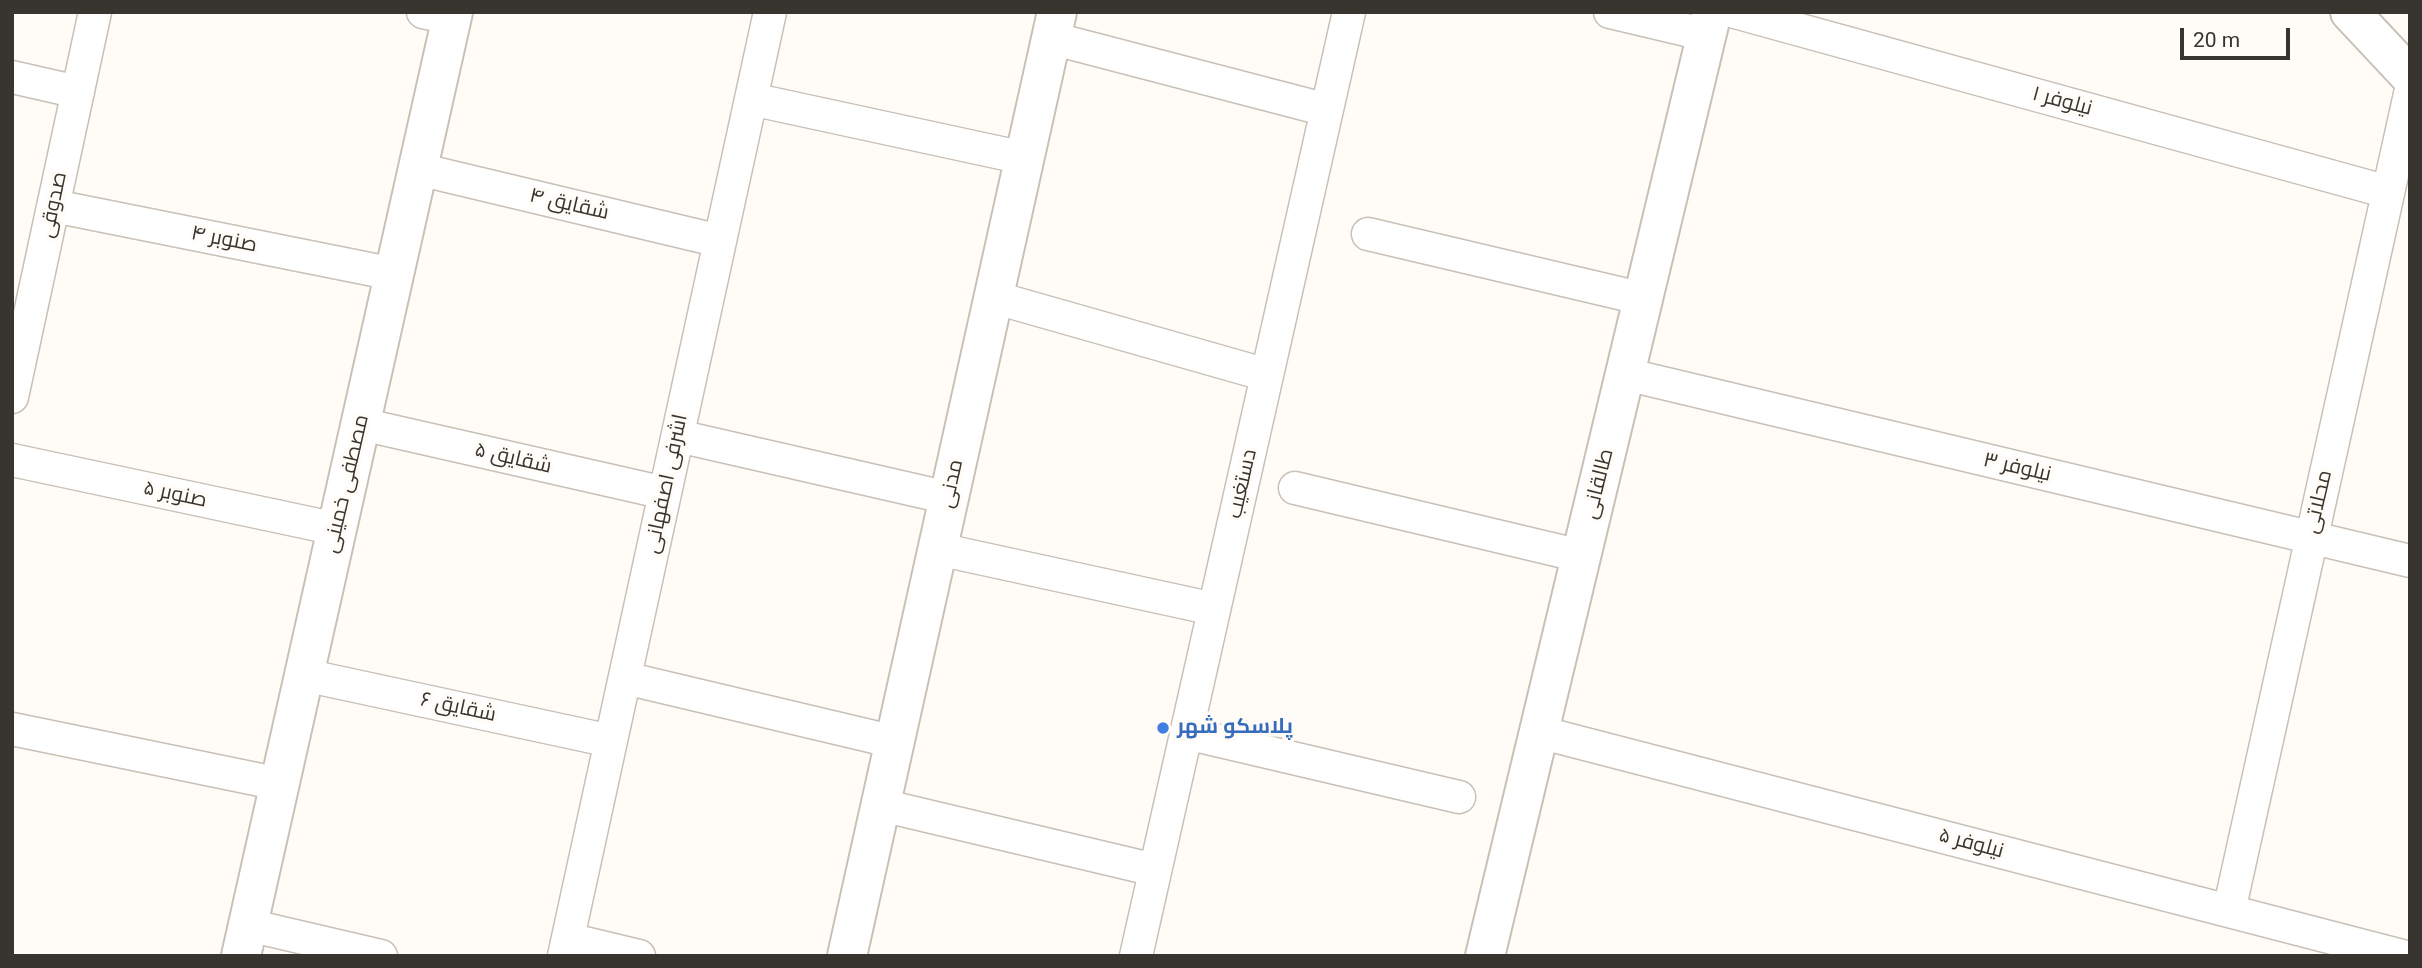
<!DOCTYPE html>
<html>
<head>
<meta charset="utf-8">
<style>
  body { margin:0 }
  #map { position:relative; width:2422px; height:968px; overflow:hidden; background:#fffbf7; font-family:Roboto,sans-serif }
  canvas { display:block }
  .frame { position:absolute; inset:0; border:14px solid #383531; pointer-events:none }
  .scale { position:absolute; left:2180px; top:28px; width:110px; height:32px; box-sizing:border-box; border:4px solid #383531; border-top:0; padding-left:9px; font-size:21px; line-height:24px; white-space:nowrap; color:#383531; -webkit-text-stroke:5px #fffbf7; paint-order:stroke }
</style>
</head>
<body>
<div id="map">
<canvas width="2422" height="968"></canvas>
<div class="frame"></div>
<div class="scale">20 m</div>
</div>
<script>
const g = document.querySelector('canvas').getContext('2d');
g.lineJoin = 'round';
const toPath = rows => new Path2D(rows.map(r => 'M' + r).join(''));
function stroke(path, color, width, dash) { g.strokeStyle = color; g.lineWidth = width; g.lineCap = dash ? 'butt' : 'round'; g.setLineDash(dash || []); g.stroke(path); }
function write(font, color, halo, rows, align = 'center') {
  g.font = font + ' Roboto,Cairo,sans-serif'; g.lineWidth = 7; g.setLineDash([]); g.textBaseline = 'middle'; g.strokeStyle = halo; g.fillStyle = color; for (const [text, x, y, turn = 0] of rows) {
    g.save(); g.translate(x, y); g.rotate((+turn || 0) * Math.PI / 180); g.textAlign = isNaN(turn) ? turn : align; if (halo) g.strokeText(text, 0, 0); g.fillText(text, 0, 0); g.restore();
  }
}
const minor = toPath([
  [423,12,452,18],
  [1610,12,1707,35],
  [1735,12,2388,192],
  [1051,38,1327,110],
  [12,77,78,92],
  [751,99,1024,158],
  [418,169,720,241],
  [54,206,394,274],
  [1368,234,1644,299],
  [993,297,1267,375],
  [1625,374,2410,561],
  [12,397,95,12],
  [361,424,665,493],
  [678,436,949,498],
  [12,460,337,529],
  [1295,488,1581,556],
  [938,549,1214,609],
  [304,675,611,741],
  [625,678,895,742],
  [12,729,280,784],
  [1539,732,2402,956],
  [1186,733,1459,797],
  [881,805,1155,870],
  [2229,911,2410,94],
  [248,925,381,956],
  [568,939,639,956],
  [564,956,770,12],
  [1136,956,1349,12]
]);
const tertiary = toPath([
  [2350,12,2410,76],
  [241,956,453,12],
  [847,956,1057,12],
  [1485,956,1712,12]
]);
stroke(minor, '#c9c0b6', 35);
stroke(tertiary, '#c9c0b6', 42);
stroke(minor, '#fff', 32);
stroke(tertiary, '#fff', 38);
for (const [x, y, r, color] of [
  [1163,728,7,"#3f7fe0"]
]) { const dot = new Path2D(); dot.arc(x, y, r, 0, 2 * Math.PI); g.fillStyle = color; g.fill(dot); stroke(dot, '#fffbf7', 2.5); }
write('21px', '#383531', '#fffbf7', [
  ["نیلوفر ۱",2062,102,15],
  ["صدوقی",54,205,-78],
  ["شقایق ۴",569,205,13],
  ["صنوبر ۴",224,240,11],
  ["شقایق ۵",513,459,13],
  ["نیلوفر ۳",2017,468,13],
  ["مصطفی خمینی",347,484,-77],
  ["اشرفی اصفهانی",667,484,-78],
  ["مدنی",952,484,-78],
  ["دستغیب",1243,484,-77],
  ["طالقانی",1599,484,-76],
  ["صنوبر ۵",175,495,12],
  ["محلاتی",2319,502,-77],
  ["شقایق ۶",458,708,12],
  ["نیلوفر ۵",1971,844,15]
]);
write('bold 21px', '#366cbe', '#fffbf7', [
  ["پلاسکو شهر",1177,728]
], 'left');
</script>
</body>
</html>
